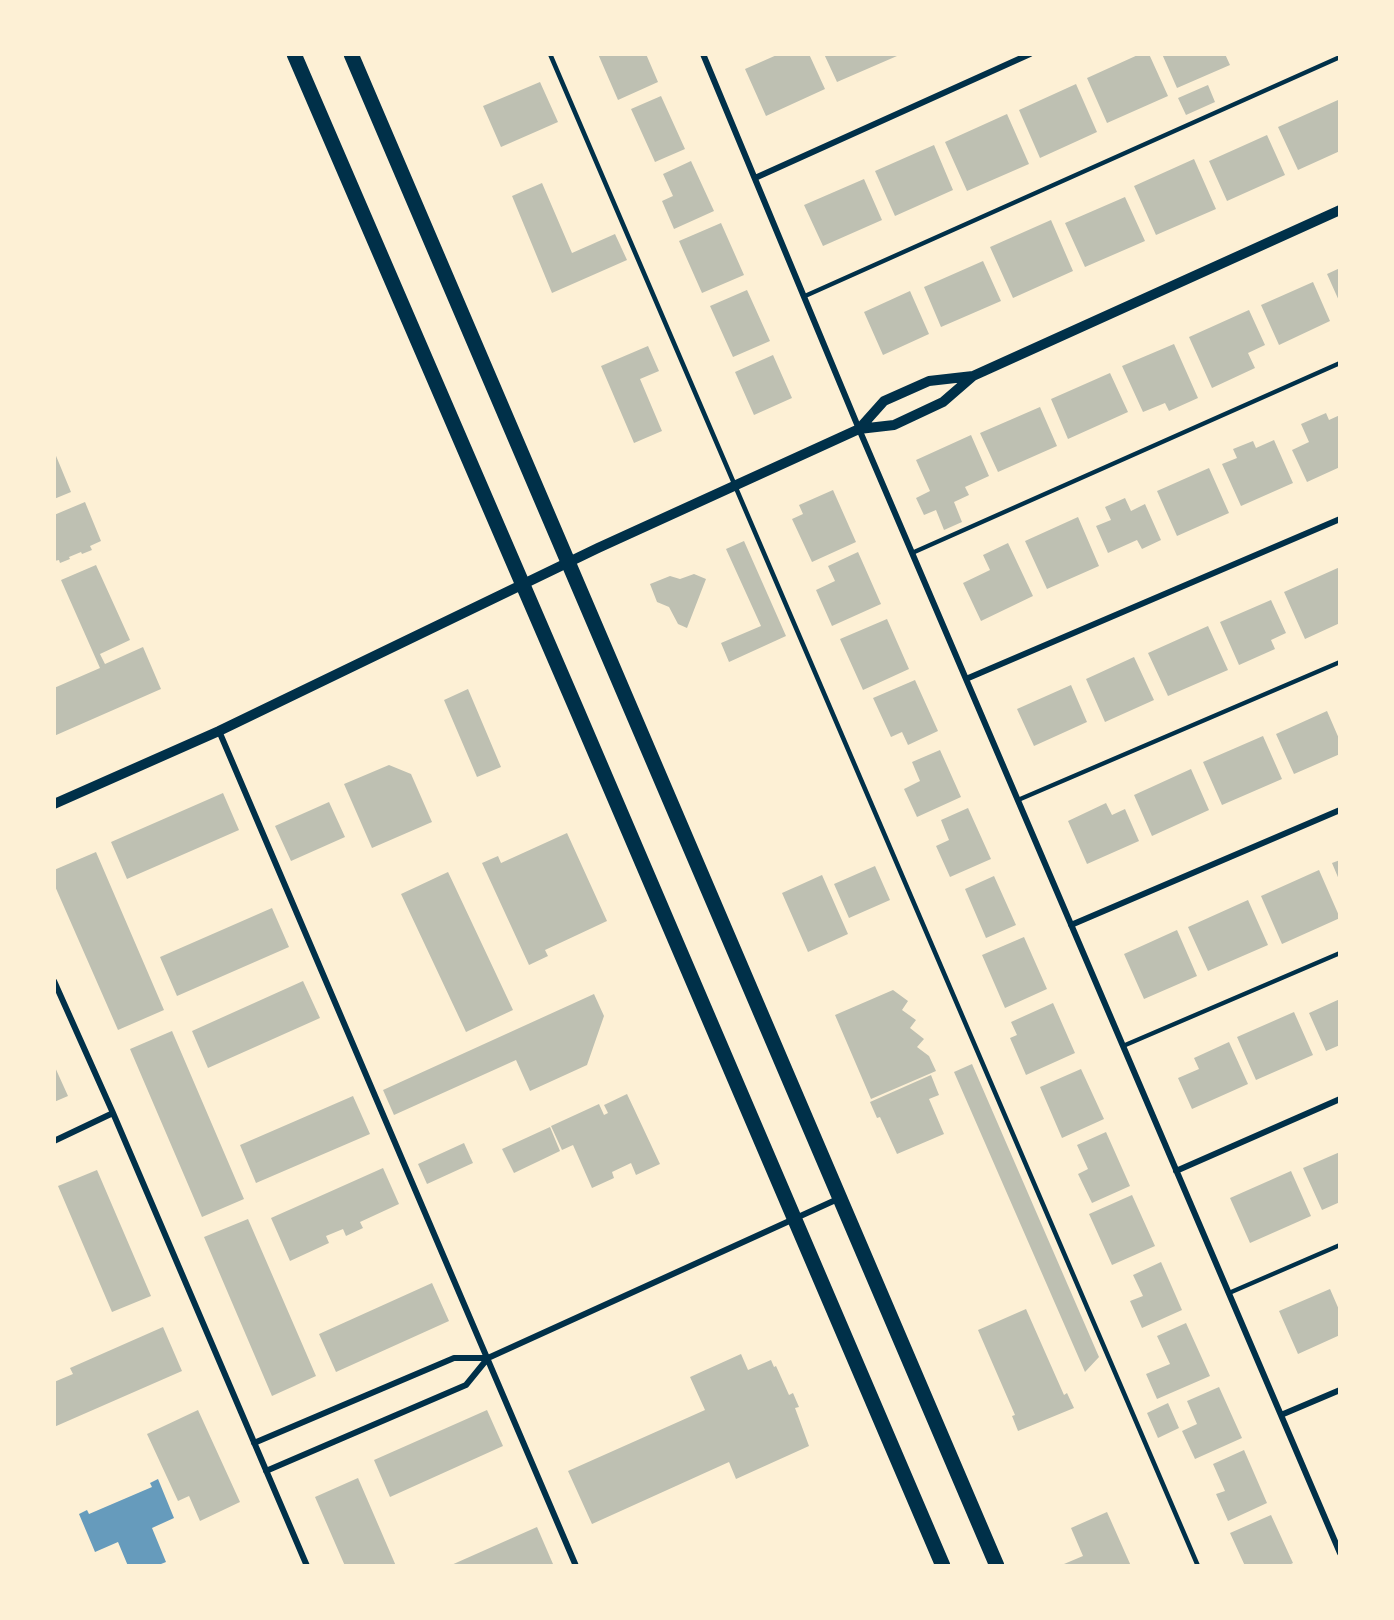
<!DOCTYPE html>
<html>
<head>
<meta charset="utf-8">
<style>
  body { margin:0 }
  #map { position:relative; width:1394px; height:1620px; overflow:hidden; background:#fdf0d5; font-family:"Open Sans",sans-serif }
  canvas { display:block }
  .frame { position:absolute; inset:0; border:56px solid #fdf0d5; pointer-events:none }
</style>
</head>
<body>
<div id="map">
<canvas width="1394" height="1620"></canvas>
<div class="frame"></div>
</div>
<script>
const g = document.querySelector('canvas').getContext('2d');
g.lineJoin = 'round';
function fill(path, color) { g.fillStyle = color; g.fill(path, 'evenodd'); }
const toPath = rows => new Path2D(rows.map(r => 'M' + r).join(''));
function stroke(path, color, width, dash) { g.strokeStyle = color; g.lineWidth = width; g.lineCap = dash ? 'butt' : 'round'; g.setLineDash(dash || []); g.stroke(path); }
fill(toPath([
  [158,1479,174,1518,152,1528,166,1562,156,1566,128,1566,118,1542,95,1552,79,1514,87,1510,89,1514,152,1487,150,1483]
]), '#669bbc');
fill(toPath([
  [598,54,646,54,658,82,618,100],
  [779,54,809,54,825,89,766,116,745,69],
  [824,54,896,54,897,56,837,82],
  [1140,54,1149,54,1168,96,1107,123,1087,78],
  [1162,54,1225,54,1230,65,1177,88],
  [540,82,558,122,501,147,483,106],
  [1076,84,1097,132,1040,158,1019,110],
  [1208,85,1215,102,1186,115,1178,98],
  [661,96,685,149,655,162,631,109],
  [1338,100,1340,105,1340,151,1298,170,1278,127],
  [1007,114,1029,164,967,191,945,142],
  [1267,135,1285,175,1227,201,1209,161],
  [934,145,953,190,895,216,875,171],
  [1194,159,1216,209,1156,235,1134,186],
  [691,161,714,211,674,229,662,201,673,196,663,174],
  [864,179,882,220,823,246,804,205],
  [542,183,572,253,615,234,627,260,552,293,512,196],
  [1125,197,1145,241,1085,267,1065,223],
  [1051,220,1073,271,1013,298,990,247],
  [721,223,744,275,702,293,679,241],
  [983,261,1001,301,941,327,924,287],
  [1340,268,1340,303,1327,274],
  [1313,282,1330,321,1279,345,1261,305],
  [747,290,770,341,733,357,710,306],
  [910,291,929,334,883,355,864,312],
  [1249,310,1265,345,1248,353,1255,368,1212,388,1189,337],
  [1174,344,1198,398,1169,411,1165,403,1143,412,1122,366],
  [648,346,659,371,640,379,662,431,634,443,601,366],
  [773,355,792,398,754,415,735,372],
  [1110,373,1128,412,1068,439,1051,399],
  [1040,407,1057,446,998,472,980,433],
  [1326,413,1329,420,1340,415,1340,467,1307,482,1292,450,1309,442,1301,424],
  [971,435,989,476,965,487,969,495,954,502,962,522,944,530,936,510,924,515,916,498,930,491,916,460],
  [1274,440,1293,483,1241,506,1222,464,1237,458,1233,449,1253,441,1256,448],
  [54,451,71,492,54,499],
  [1209,468,1229,513,1177,536,1157,491],
  [833,490,856,542,812,562,792,519,803,514,799,505],
  [1125,498,1131,511,1145,504,1161,540,1142,549,1137,540,1108,553,1096,526,1111,520,1105,507],
  [85,502,101,541,90,546,92,550,82,554,81,552,69,557,70,559,60,563,59,560,54,561,54,515],
  [1078,517,1099,566,1047,589,1025,541],
  [744,541,786,636,729,662,721,643,761,626,726,549],
  [1008,543,1033,596,981,621,963,583,990,570,983,555],
  [858,552,881,604,832,626,816,590,835,581,828,566],
  [96,565,130,640,100,654,105,664,143,647,161,689,54,736,54,688,100,668,61,580],
  [1340,567,1340,623,1305,639,1284,592],
  [694,574,706,579,687,628,678,624,669,607,657,602,650,584,670,576,680,579],
  [1271,600,1286,633,1271,640,1275,649,1239,665,1220,622],
  [887,619,909,669,863,690,840,639],
  [1208,626,1228,670,1168,696,1148,653],
  [1134,657,1154,700,1105,722,1086,679],
  [915,680,938,731,908,745,902,732,891,737,873,698],
  [1071,685,1087,722,1034,746,1017,709],
  [468,689,501,767,477,777,444,700],
  [1327,711,1340,741,1340,754,1294,774,1276,734],
  [1263,736,1282,779,1222,805,1203,762],
  [940,750,961,797,917,817,904,789,920,781,912,762],
  [389,765,411,774,432,822,372,848,344,784],
  [1191,769,1209,810,1152,836,1134,795],
  [223,793,239,830,127,879,111,842],
  [329,802,345,837,291,861,275,826],
  [1106,803,1112,815,1125,809,1139,841,1087,864,1068,821],
  [968,808,991,859,950,877,936,846,949,840,941,820],
  [567,833,607,921,545,950,548,956,529,965,482,863,498,856,501,863],
  [96,852,164,1010,118,1030,54,884,54,870],
  [1340,860,1340,882,1332,863],
  [875,866,890,900,849,918,834,884],
  [1319,870,1340,918,1282,944,1261,896],
  [448,872,513,1010,466,1032,401,894],
  [822,875,848,934,808,952,782,893],
  [994,876,1016,925,986,938,965,889],
  [1248,900,1268,945,1208,971,1188,927],
  [272,908,289,947,177,996,160,957],
  [1177,930,1197,976,1144,999,1124,954],
  [1024,937,1047,989,1005,1008,982,955],
  [303,981,320,1018,208,1068,192,1031],
  [893,990,908,1001,902,1010,916,1020,910,1028,924,1039,917,1047,929,1056,936,1071,871,1099,835,1015],
  [594,994,604,1016,587,1065,530,1091,516,1060,394,1115,383,1090],
  [1340,999,1340,1045,1326,1051,1309,1013],
  [1053,1003,1075,1053,1026,1075,1010,1038,1017,1035,1011,1022],
  [1294,1012,1313,1055,1256,1080,1237,1037],
  [172,1031,244,1199,202,1217,130,1049],
  [1229,1042,1248,1084,1192,1109,1178,1078,1199,1069,1194,1058],
  [972,1064,1099,1357,1085,1372,954,1072],
  [54,1065,68,1096,54,1102],
  [1081,1069,1104,1119,1062,1138,1040,1087],
  [931,1075,939,1095,929,1099,944,1134,897,1154,880,1117,877,1118,870,1102],
  [627,1094,660,1164,636,1175,631,1163,612,1172,614,1178,592,1188,573,1145,562,1150,551,1126,599,1104,604,1115,608,1113,604,1105],
  [353,1096,370,1134,256,1183,240,1145],
  [550,1127,560,1151,514,1173,502,1149],
  [1106,1132,1130,1186,1092,1203,1078,1174,1088,1169,1077,1145],
  [464,1143,473,1163,427,1184,418,1164],
  [1340,1152,1340,1202,1322,1210,1303,1168],
  [383,1168,399,1204,360,1222,363,1228,346,1236,343,1229,326,1236,329,1243,290,1261,271,1218],
  [97,1170,151,1296,112,1312,58,1186],
  [1291,1171,1311,1216,1250,1243,1230,1198],
  [1132,1195,1155,1246,1112,1265,1089,1214],
  [248,1219,316,1376,272,1396,204,1237],
  [1161,1262,1182,1310,1142,1328,1130,1301,1143,1296,1133,1275],
  [432,1283,449,1321,336,1372,319,1334],
  [1330,1289,1340,1312,1340,1335,1298,1354,1279,1311],
  [1026,1309,1064,1395,1067,1393,1074,1408,1018,1431,1012,1416,1015,1415,978,1330],
  [1186,1323,1210,1376,1157,1399,1146,1374,1170,1364,1157,1336],
  [163,1327,182,1371,54,1427,54,1382,73,1374,70,1368],
  [741,1354,748,1370,771,1360,774,1367,776,1366,789,1395,793,1393,799,1407,795,1408,809,1446,736,1479,729,1462,592,1524,568,1471,705,1410,690,1377],
  [1219,1387,1242,1438,1195,1459,1182,1431,1197,1424,1187,1401],
  [1168,1403,1179,1428,1158,1438,1147,1413],
  [198,1410,240,1502,200,1521,189,1496,178,1501,147,1434],
  [487,1410,503,1446,390,1497,374,1460],
  [1244,1450,1267,1503,1228,1521,1216,1494,1225,1491,1213,1464],
  [358,1478,396,1566,345,1566,315,1497],
  [1107,1512,1131,1566,1065,1566,1064,1564,1083,1556,1071,1528],
  [1271,1515,1293,1563,1287,1566,1245,1566,1230,1533],
  [537,1527,553,1564,548,1566,449,1566]
]), '#bec0b2');
stroke(toPath([
  [550,54,1198,1566],
  [805,296,1340,57],
  [912,553,1340,363],
  [1018,800,1340,662],
  [1123,1046,1340,953],
  [1229,1293,1340,1245]
]), '#003049', 4.5);
stroke(toPath([
  [703,54,859,429,1340,1553],
  [755,178,1030,54],
  [966,679,1340,519],
  [219,731,576,1566],
  [1071,925,1340,810],
  [54,981,113,1113,307,1566],
  [54,1141,113,1113],
  [1176,1171,1340,1099],
  [1281,1415,1340,1390],
  [254,1443,454,1358,488,1358,840,1198],
  [266,1471,466,1385,488,1358]
]), '#003049', 6);
stroke(toPath([
  [859,429,884,401,929,381,973,376],
  [54,804,219,731,598,548,859,429,894,425,943,402,973,376,1340,210]
]), '#003049', 10);
stroke(toPath([
  [294,54,576,708,943,1566],
  [351,54,997,1566]
]), '#003049', 15);
</script>
</body>
</html>
